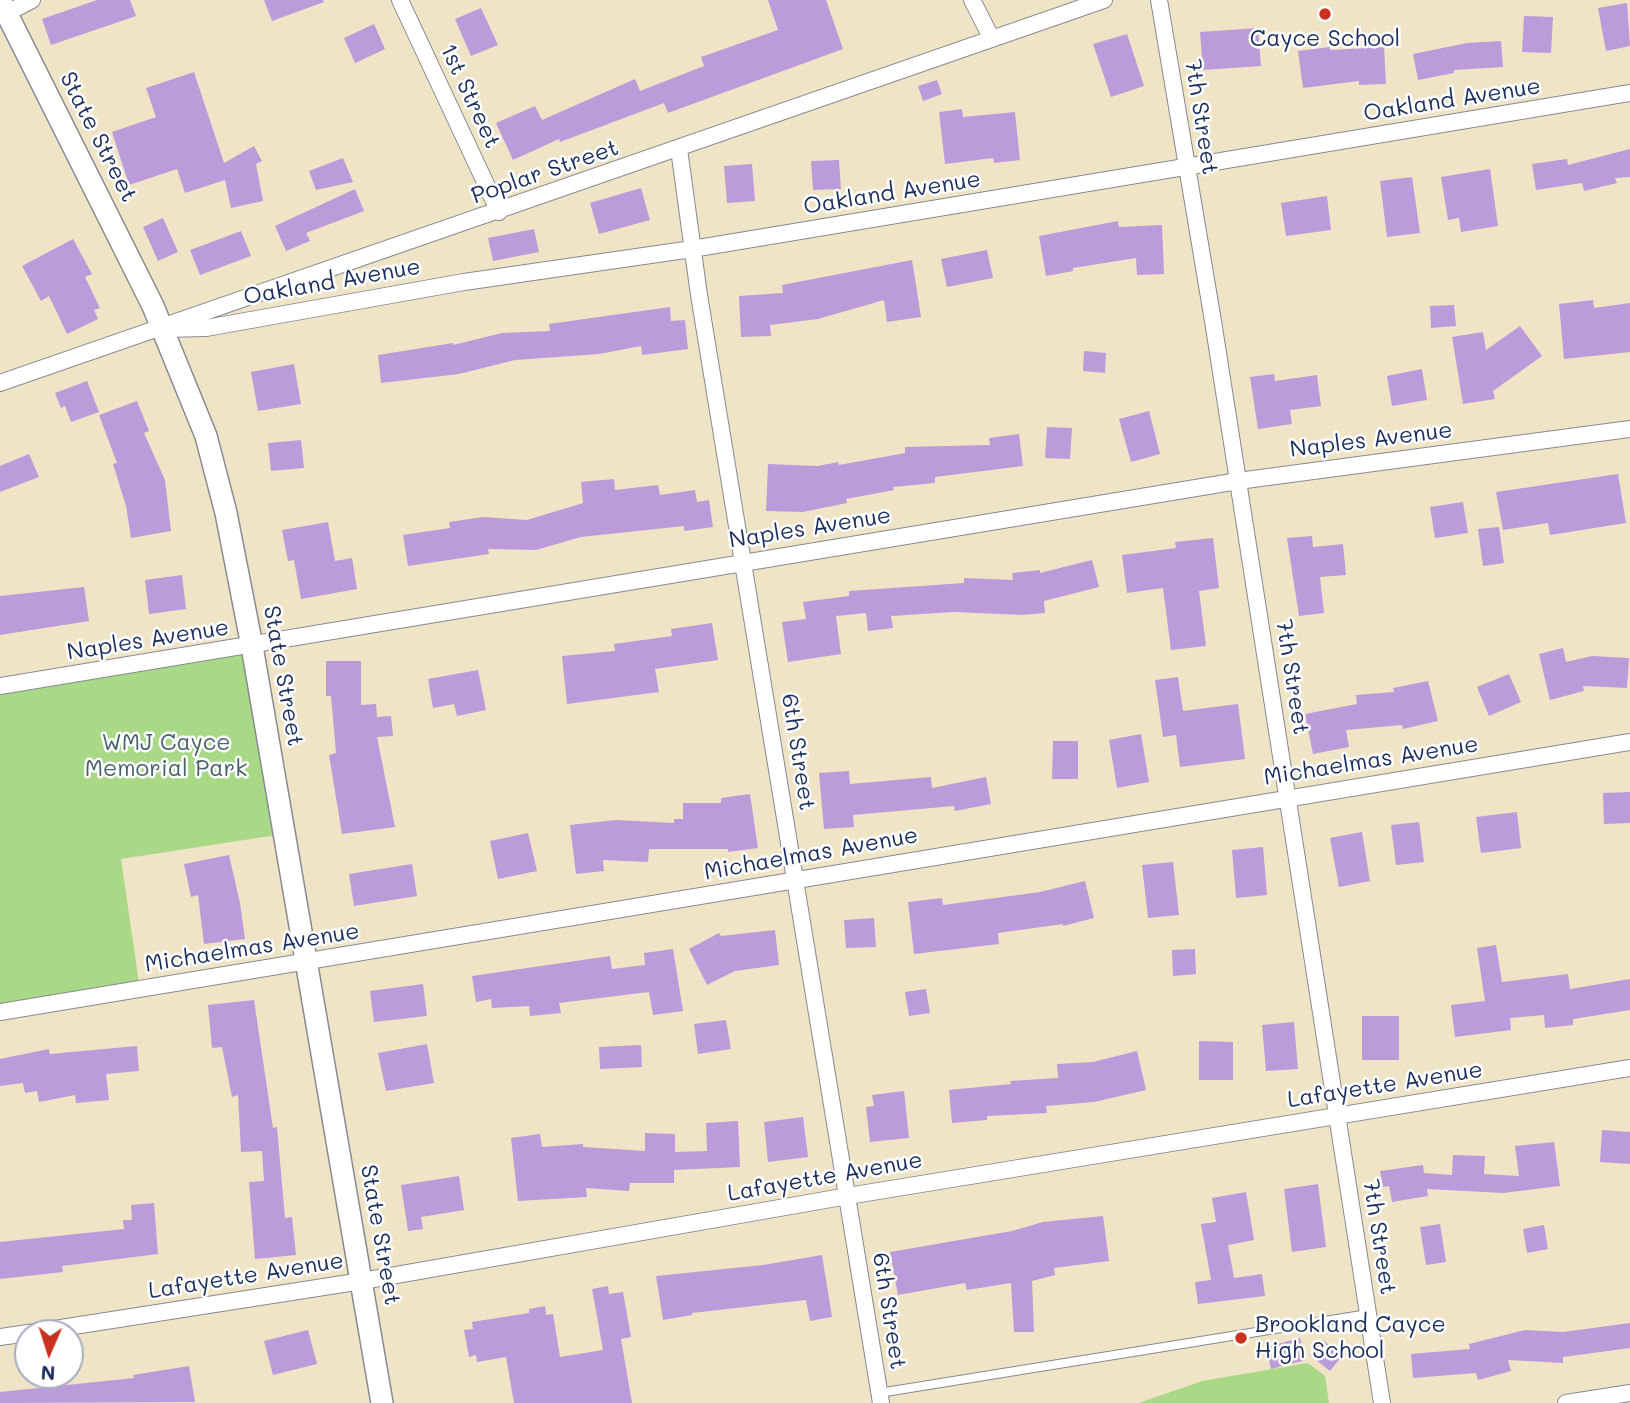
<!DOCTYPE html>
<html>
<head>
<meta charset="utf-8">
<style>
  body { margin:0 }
  #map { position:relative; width:1630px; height:1403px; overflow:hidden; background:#f0e4c7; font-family:Mali,sans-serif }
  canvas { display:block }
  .north { position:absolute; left:14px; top:1319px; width:70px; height:70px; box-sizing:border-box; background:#fff; border:2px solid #a4acbf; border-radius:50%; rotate:183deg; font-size:19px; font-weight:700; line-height:28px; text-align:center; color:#1b2f5e }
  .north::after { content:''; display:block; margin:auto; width:24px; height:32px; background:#c8321e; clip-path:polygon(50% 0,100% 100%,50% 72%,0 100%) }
</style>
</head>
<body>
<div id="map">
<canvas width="1630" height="1403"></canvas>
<div class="north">N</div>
</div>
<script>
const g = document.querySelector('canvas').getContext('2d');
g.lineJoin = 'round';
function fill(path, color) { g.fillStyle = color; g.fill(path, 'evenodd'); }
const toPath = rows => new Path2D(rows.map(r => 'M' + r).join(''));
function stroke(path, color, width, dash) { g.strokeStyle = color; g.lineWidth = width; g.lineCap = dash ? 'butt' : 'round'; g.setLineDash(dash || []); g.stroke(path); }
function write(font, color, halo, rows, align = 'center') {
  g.font = font + ' Mali,sans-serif'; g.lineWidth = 5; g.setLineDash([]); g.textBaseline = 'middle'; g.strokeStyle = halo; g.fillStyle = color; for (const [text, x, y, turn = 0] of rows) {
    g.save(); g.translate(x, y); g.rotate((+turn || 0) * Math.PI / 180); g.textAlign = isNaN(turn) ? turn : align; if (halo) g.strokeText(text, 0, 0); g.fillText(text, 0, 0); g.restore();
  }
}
fill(toPath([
  [252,646,283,834,121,859,140,990,0,1012,0,686],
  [1308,1363,1325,1376,1329,1403,1139,1403,1202,1381]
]), '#a9d886');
fill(toPath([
  [97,0,130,0,136,16,51,45,42,19],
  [264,0,323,0,324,2,272,21],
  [768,0,826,0,843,49,668,113,664,103,560,142,559,139,513,160,496,123,535,106,542,120,635,79,640,91,704,66,701,57,778,30],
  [1627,3,1630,46,1606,51,1598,8],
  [481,8,498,45,471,56,455,19],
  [1524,16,1553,17,1551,53,1522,52],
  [374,24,385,49,355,63,344,38],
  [1258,28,1261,66,1203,70,1200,32],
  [1127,34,1144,86,1111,97,1093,44],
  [1501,41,1503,67,1454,70,1454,73,1418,80,1413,54,1467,43],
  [1330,47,1330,50,1384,47,1386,84,1359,85,1359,81,1303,88,1298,51],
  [194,72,224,163,254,146,262,161,256,164,263,201,231,208,225,180,185,193,177,169,129,185,112,132,156,117,146,88],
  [937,80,942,94,923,101,918,86],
  [962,109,963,117,1015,112,1020,160,994,163,993,158,945,164,939,112],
  [1630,149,1630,177,1615,178,1617,183,1584,191,1582,183,1536,190,1532,164,1567,159,1568,165],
  [343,158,353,182,316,190,309,171],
  [839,160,841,189,813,190,811,161],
  [752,164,755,201,727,203,724,166],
  [1490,169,1498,226,1461,232,1459,218,1448,220,1441,177],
  [1412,177,1420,233,1387,237,1380,181],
  [641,188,650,220,599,234,590,203],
  [355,189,364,211,306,233,310,241,286,251,275,226],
  [1327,196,1331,230,1286,236,1281,203],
  [163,218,178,252,158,261,143,227],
  [1118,221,1119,227,1162,225,1164,274,1137,275,1136,258,1073,268,1073,271,1046,276,1039,236],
  [534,229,539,252,493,261,488,238],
  [241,231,251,256,200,275,190,250],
  [73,239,92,274,85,277,100,308,94,310,98,319,67,334,49,296,41,301,22,266],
  [987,250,993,278,947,287,941,259],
  [912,260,921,317,887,322,884,300,818,319,770,325,771,336,741,337,739,296,783,293,782,285],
  [1593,300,1594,308,1630,303,1630,352,1564,359,1559,304],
  [1454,305,1456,326,1431,328,1430,306],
  [670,307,671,321,685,320,688,349,642,355,641,346,599,354,515,360,459,374,381,383,378,355,453,343,453,345,502,333,550,331,549,324],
  [1520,326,1542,356,1493,391,1495,399,1463,404,1452,337,1483,332,1486,350],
  [1084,351,1106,353,1105,373,1083,371],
  [294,364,301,404,258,411,251,372],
  [1422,369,1427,400,1392,406,1387,376],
  [1274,374,1275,381,1317,375,1321,406,1290,410,1292,424,1258,429,1250,377],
  [87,381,99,412,71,422,65,406,61,408,55,393],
  [137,401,149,431,144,433,165,480,171,531,131,538,126,506,113,464,117,463,99,415],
  [1149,411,1160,454,1131,462,1119,419],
  [1047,427,1072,428,1070,459,1045,458],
  [1019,434,1023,466,935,477,935,483,893,487,894,490,846,499,847,503,803,512,766,511,768,464,818,466,838,462,839,465,905,453,905,447,990,445,989,438],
  [301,440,304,468,271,471,268,443],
  [29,454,39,477,0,492,0,466],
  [1618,474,1626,523,1550,535,1548,523,1503,530,1496,492],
  [614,479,615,490,658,485,660,495,695,490,697,502,709,500,713,527,684,531,684,526,581,537,536,550,488,549,489,554,408,566,403,535,450,528,449,522,483,517,527,520,583,503,581,482],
  [1463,502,1468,533,1435,538,1430,507],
  [328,522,335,561,352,558,357,589,301,599,294,560,288,561,282,530],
  [1499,527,1504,563,1483,566,1478,529],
  [1312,536,1313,547,1343,544,1346,575,1320,577,1324,613,1299,616,1287,538],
  [1213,538,1219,588,1199,591,1206,646,1171,650,1163,588,1127,593,1122,555,1176,548,1175,542],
  [1092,560,1099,587,1044,601,1045,613,1023,615,954,612,891,616,893,628,868,631,866,613,836,616,841,654,788,662,782,622,806,619,803,602,849,596,849,591,964,583,964,578,1013,580,1012,573,1040,570,1040,573],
  [182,575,186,609,149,614,145,580],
  [84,587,89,621,0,635,0,596],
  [712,623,718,660,655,669,659,692,567,704,562,656,615,651,614,644,672,636,671,629],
  [1563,648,1566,662,1592,656,1629,658,1627,688,1583,686,1584,691,1550,700,1539,654],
  [326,661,361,661,361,705,376,704,377,717,391,716,393,736,377,737,395,827,342,834,329,755,336,753,331,696,326,696],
  [478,670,486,710,457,716,454,704,433,708,428,679],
  [1509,674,1521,702,1489,716,1477,687],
  [1178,677,1183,711,1238,704,1245,759,1180,767,1176,735,1163,737,1155,680],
  [1428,681,1438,721,1403,729,1402,725,1346,730,1349,747,1313,754,1305,714,1357,704,1356,695,1394,692,1393,688],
  [1141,734,1149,782,1117,788,1109,740],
  [1053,741,1078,741,1078,779,1052,779],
  [849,771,850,784,931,777,932,788,986,777,991,804,955,811,954,806,853,815,854,827,824,829,819,773],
  [1630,792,1630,823,1604,824,1603,793],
  [750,794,758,848,728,852,728,849,649,849,648,862,603,860,604,871,576,874,570,825,616,820,674,823,674,819,683,819,683,803,721,803,721,798],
  [1517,812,1521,848,1481,853,1476,817],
  [1419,822,1424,862,1396,865,1391,825],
  [1362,832,1370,881,1339,887,1330,838],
  [528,833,537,871,498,879,490,841],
  [1263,847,1267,895,1236,898,1232,850],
  [229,855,240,903,245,939,204,944,198,895,191,897,184,864],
  [1173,862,1179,915,1148,918,1142,865],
  [412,864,417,896,354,906,349,874],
  [1085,881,1094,918,1063,926,1063,924,998,933,999,944,914,954,908,902,942,898,943,905,1040,892],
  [874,918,876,947,846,948,844,920],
  [775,930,779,965,735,971,707,985,689,949,719,933,721,936],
  [1496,945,1502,982,1568,974,1570,989,1630,979,1630,1010,1573,1019,1573,1025,1545,1028,1544,1015,1510,1018,1511,1030,1455,1037,1451,1005,1485,1001,1477,948],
  [673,949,683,1011,653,1015,649,992,559,1003,561,1013,530,1016,529,1006,492,1008,491,999,476,1002,472,976,610,956,612,969,645,965,644,953],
  [1195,949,1196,974,1173,976,1172,950],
  [423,984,427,1016,374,1022,370,991],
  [926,989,930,1013,909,1016,905,992],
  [254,1000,273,1128,277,1127,285,1218,292,1217,296,1255,255,1259,249,1182,264,1181,262,1151,241,1152,238,1095,232,1097,222,1047,212,1048,208,1005],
  [1362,1016,1399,1016,1399,1060,1362,1060],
  [726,1020,731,1049,698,1054,694,1024],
  [1294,1022,1298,1069,1266,1071,1262,1025],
  [1199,1041,1233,1042,1233,1080,1199,1080],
  [427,1044,434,1083,386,1091,378,1053],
  [641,1045,642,1067,600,1069,599,1047],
  [137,1046,139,1071,106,1074,109,1100,76,1103,75,1095,39,1102,37,1091,25,1093,23,1083,0,1086,0,1059,49,1049,50,1054],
  [1137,1051,1146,1090,1094,1102,1046,1106,1047,1113,987,1116,987,1120,952,1123,949,1090,1011,1084,1010,1081,1058,1078,1057,1064,1093,1062],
  [904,1091,909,1138,870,1142,866,1107,874,1106,872,1095],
  [803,1117,808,1157,768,1162,764,1122],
  [738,1121,740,1167,674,1170,674,1183,630,1183,629,1191,586,1188,587,1197,518,1201,511,1138,540,1134,542,1147,583,1144,583,1147,645,1151,645,1133,675,1134,675,1152,707,1151,706,1123],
  [1602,1130,1630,1132,1630,1164,1600,1162],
  [1554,1142,1560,1186,1503,1193,1427,1189,1428,1196,1392,1202,1389,1186,1383,1187,1380,1171,1423,1165,1424,1173,1452,1175,1453,1155,1485,1156,1484,1174,1519,1176,1515,1146],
  [459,1176,464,1210,421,1217,423,1229,408,1231,401,1185],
  [1318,1184,1326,1247,1292,1252,1284,1189],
  [1246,1192,1254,1240,1228,1245,1234,1278,1262,1274,1265,1296,1198,1304,1195,1282,1211,1280,1201,1224,1216,1222,1212,1198],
  [154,1203,158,1254,62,1266,63,1272,0,1279,0,1242,124,1229,123,1220,132,1220,131,1205],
  [1103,1216,1109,1261,1054,1268,1055,1275,1032,1281,1034,1332,1014,1332,1011,1283,967,1290,965,1283,898,1295,890,1252,1012,1231,1043,1222],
  [1440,1224,1446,1262,1426,1265,1420,1227],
  [1544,1225,1548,1249,1527,1253,1523,1229],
  [822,1255,832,1317,810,1321,806,1300,692,1313,692,1315,663,1320,656,1276,763,1265],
  [608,1286,609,1294,623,1292,631,1337,621,1339,632,1403,514,1403,506,1357,477,1362,476,1355,469,1357,464,1330,473,1329,472,1322,529,1313,529,1309,545,1306,546,1315,553,1314,560,1357,603,1350,592,1289],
  [1630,1323,1630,1348,1563,1357,1563,1363,1508,1360,1511,1371,1478,1380,1476,1373,1413,1378,1411,1354,1470,1349,1469,1344,1525,1330,1563,1332],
  [308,1330,317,1364,273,1375,264,1341],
  [1300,1338,1306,1360,1271,1369,1266,1347],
  [1323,1340,1342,1356,1330,1371,1310,1355],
  [189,1366,195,1402,0,1403,0,1392,134,1378,133,1375]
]), '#bb9bd9');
const lane = toPath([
  [879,1393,1368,1314]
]);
const street = toPath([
  [400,0,499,212],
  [972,0,992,39],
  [1159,0,1213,321,1382,1403],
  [7,13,32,0],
  [679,149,699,295,881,1403],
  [162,329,206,328,464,282,692,249,1630,93],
  [0,383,1104,0],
  [0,686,1238,481,1630,429],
  [0,1012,1630,742],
  [29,1333,362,1281,848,1196,1630,1068],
  [0,1337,28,1333],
  [1566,1403,1630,1393]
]);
const secondary = toPath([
  [0,0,153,306,206,436,226,513,252,646,382,1403]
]);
stroke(lane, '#868a92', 10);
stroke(street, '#868a92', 18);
stroke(secondary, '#868a92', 24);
stroke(lane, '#fff', 8);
stroke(street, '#fff', 16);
stroke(secondary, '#fff', 21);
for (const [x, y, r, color] of [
  [1325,14,7,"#c8321e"],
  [1241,1338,7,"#c8321e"]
]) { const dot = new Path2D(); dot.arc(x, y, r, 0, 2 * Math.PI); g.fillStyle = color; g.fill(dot); stroke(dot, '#fff', 2.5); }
write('23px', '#1b2f5e', '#fff', [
  ["Cayce School",1325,39],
  ["Brookland Cayce",1255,1325,"left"],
  ["High School",1255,1351,"left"]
]);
write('23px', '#1b2f5e', '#fff', [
  ["1st Street",470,96,65],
  ["Oakland Avenue",1452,100,-9],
  ["7th Street",1201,117,81],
  ["State Street",98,137,63],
  ["Poplar Street",545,172,-19],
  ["Oakland Avenue",892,193,-9],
  ["Oakland Avenue",332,282,-10],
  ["Naples Avenue",1371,440,-7],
  ["Naples Avenue",810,528,-9],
  ["Naples Avenue",148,640,-9],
  ["State Street",283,676,80],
  ["7th Street",1292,677,81],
  ["6th Street",798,752,81],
  ["Michaelmas Avenue",1371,761,-9],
  ["Michaelmas Avenue",811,854,-10],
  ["Michaelmas Avenue",252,948,-9],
  ["Lafayette Avenue",1385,1085,-9],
  ["Lafayette Avenue",825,1177,-10],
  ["State Street",380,1235,80],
  ["7th Street",1379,1237,81],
  ["Lafayette Avenue",246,1276,-9],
  ["6th Street",889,1311,81]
]);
write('23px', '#46626a', '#fff', [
  ["WMJ Cayce",166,743],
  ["Memorial Park",166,769]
]);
</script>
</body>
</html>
